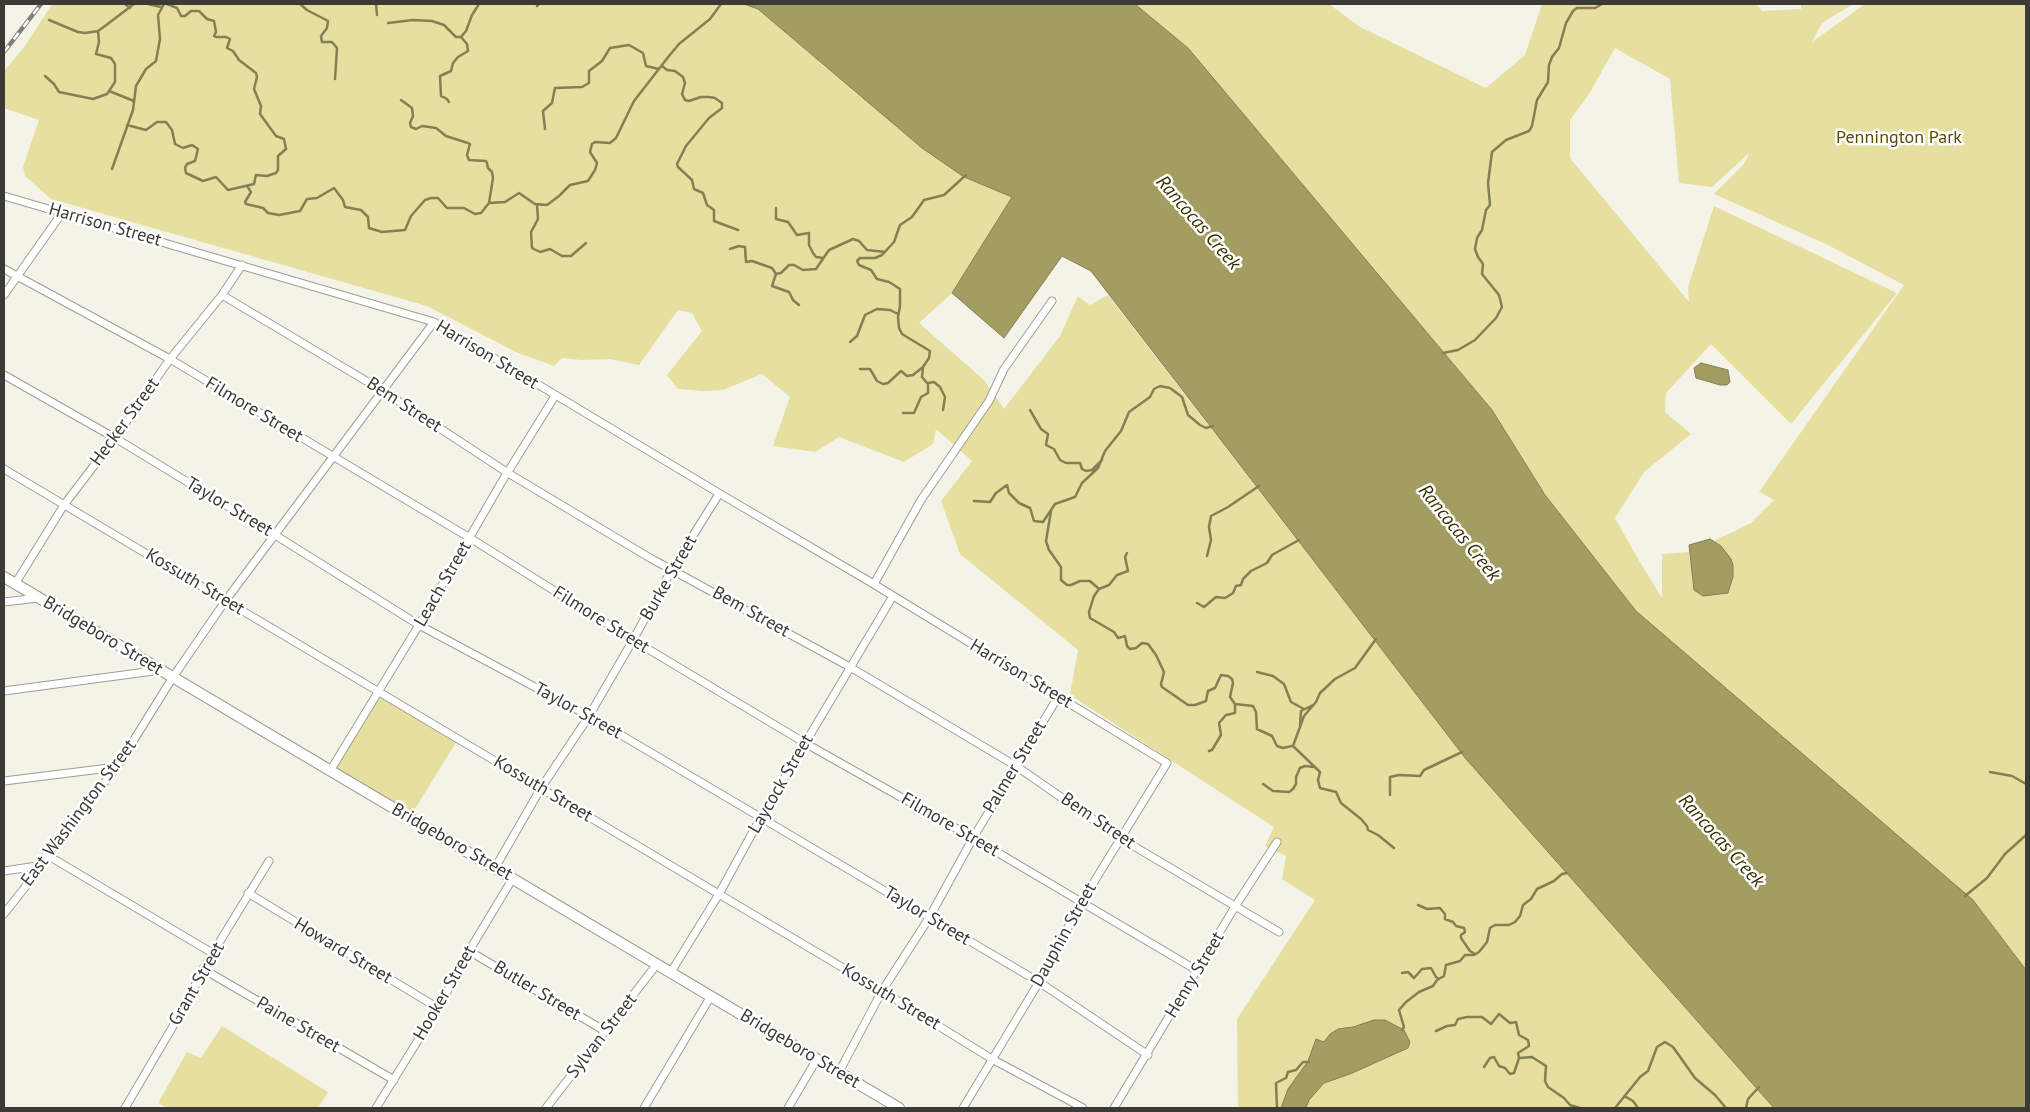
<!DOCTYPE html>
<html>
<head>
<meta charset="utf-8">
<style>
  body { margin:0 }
  #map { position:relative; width:2030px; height:1112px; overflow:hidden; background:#f4f3e8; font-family:"PT Sans",sans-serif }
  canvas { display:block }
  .frame { position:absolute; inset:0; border:5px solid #3b3a36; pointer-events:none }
</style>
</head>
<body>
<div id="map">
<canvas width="2030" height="1112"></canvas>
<div class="frame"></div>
</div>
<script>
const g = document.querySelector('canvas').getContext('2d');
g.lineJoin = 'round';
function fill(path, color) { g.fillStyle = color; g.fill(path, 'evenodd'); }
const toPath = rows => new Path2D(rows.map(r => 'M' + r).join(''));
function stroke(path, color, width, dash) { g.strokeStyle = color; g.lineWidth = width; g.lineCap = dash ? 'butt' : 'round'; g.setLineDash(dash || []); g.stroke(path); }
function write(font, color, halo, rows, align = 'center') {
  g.font = font + ' "PT Sans",sans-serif'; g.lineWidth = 5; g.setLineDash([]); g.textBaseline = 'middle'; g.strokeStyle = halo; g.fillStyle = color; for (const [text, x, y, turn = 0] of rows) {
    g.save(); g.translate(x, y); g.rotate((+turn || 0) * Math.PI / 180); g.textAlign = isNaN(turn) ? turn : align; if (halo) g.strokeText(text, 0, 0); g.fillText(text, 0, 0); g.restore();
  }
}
fill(toPath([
  [52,4,744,4,758,9,922,148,964,177,1012,197,952,293,919,323,984,380,1004,409,1060,336,1078,296,1090,305,1108,295,1466,759,1774,1108,1238,1108,1237,1019,1315,900,1282,879,1286,856,1265,846,1274,827,1070,695,1078,650,960,554,941,501,972,461,936,429,933,444,904,462,839,437,815,452,773,446,790,397,762,374,723,390,703,391,678,389,667,375,702,331,692,313,678,310,639,365,610,359,581,360,562,358,554,366,516,352,427,306,51,199,25,176,23,167,39,120,4,108,4,71,25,46],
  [1136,4,1329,4,1360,27,1486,88,1525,55,1542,4,1756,4,1762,11,1801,9,1801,4,1853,4,1822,23,1812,42,1865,4,2026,4,2026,970,1973,900,1636,611,1545,495,1492,410,1188,48],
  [1615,48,1670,79,1679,183,1712,187,1749,153,1744,164,1714,194,1828,245,1904,285,1759,492,1774,500,1751,523,1714,541,1725,553,1734,573,1729,592,1700,595,1694,588,1689,552,1662,554,1662,598,1638,559,1615,518,1644,472,1691,434,1665,412,1666,393,1711,344,1791,424,1897,293,1714,206,1688,287,1689,302,1570,158,1570,120,1589,94],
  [379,692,458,739,410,817,330,771],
  [222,1026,328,1092,318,1108,167,1108,158,1103,187,1052,201,1058]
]), '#e6dfa0');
const water = toPath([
  [744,4,1135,4,1188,48,1492,410,1545,495,1636,611,1973,900,2026,970,2026,1108,1774,1108,1466,759,1091,271,1062,256,1004,338,952,293,1012,197,964,177,922,148,758,9,744,4],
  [1701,363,1728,370,1730,382,1727,385,1720,385,1696,378,1694,368,1701,363],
  [1710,539,1721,546,1731,559,1733,565,1733,577,1728,593,1703,596,1694,590,1689,545,1710,539],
  [1374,1020,1385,1020,1404,1030,1410,1042,1408,1048,1350,1074,1324,1083,1309,1100,1306,1108,1281,1108,1288,1089,1308,1061,1316,1039,1324,1042,1330,1034,1338,1029,1353,1027,1374,1020]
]);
fill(water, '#a49d61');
stroke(water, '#847f54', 1);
stroke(toPath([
  [125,4,130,8],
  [148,4,161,7],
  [300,4,307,10,328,21,327,28,321,36,322,42,332,42,337,48,335,79],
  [376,4,377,15],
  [537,6,539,4],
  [49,20,78,32,85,33,98,31,105,26,134,4],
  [388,23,413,20,432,21,444,25,456,37,461,37,467,44,468,51,458,57,453,63,451,71,440,76,441,96,447,99,449,102],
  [461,37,466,31,472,15,479,4],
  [662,66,667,70,675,71,683,77,685,83,682,94,685,100,689,101,701,97,709,97,715,98,722,103,722,108,709,118,686,146,677,164,678,167,692,180,694,189,703,193,707,205,714,210,714,221,738,230],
  [45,76,54,84,59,92,93,99,107,94,115,82,115,64,111,58,96,54,99,42,98,31],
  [109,91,134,101],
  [127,125,146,130,157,122,166,122,172,130,175,144,183,148,192,145,198,149,195,161,187,164,185,168,186,173,203,181,216,177,228,190,254,184,256,175,267,176,276,173,278,170,278,156,286,149,284,139,276,136,260,114,261,106,254,89,257,77,256,73,239,60,233,51,227,48,230,39,226,37,216,37,214,36,216,32,214,21,207,19,199,11,191,11,185,16,181,16,177,8,167,4],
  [545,129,543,111,552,103,555,88,582,87,589,83,589,71,602,61,610,48,629,45,643,53,646,66,659,69],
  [112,169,133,110,136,86,146,69,156,61,160,39,158,15,164,4],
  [247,186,251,192,245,202,246,204,263,208,268,213,279,215,300,211,307,199,317,198,334,188,343,200,345,207,361,210,368,217,369,228,382,232,405,230,411,216,425,200,431,198,438,198,447,208,464,208,475,214,481,213,489,203,493,178,492,172,488,168,487,163,486,161,469,160,467,155,470,144,468,143,446,136,436,128,422,126,416,129,411,127,410,123,413,116,412,108,401,100],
  [489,203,505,202,519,193,535,204,547,205,559,196,570,185,588,181,595,170,597,163,590,152,592,144,595,142,610,143,616,138,634,101,669,56,679,44,710,19,721,4],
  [537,205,538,219,531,232,532,248,540,252,550,249,562,256,571,256,586,243],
  [776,208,776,219,788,222,797,235,809,233,809,245,813,253,816,257,823,258],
  [730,249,739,246,745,247,746,262,752,261,772,268,776,274,772,286,789,292,793,300,799,305],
  [776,274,781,273,789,265,794,265,803,270,816,269,829,250,853,239,859,241,867,250,885,252],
  [850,342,857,336,865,315,877,309,890,310,898,314],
  [1443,353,1458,350,1475,340,1496,318,1502,307,1499,295,1482,274,1483,264,1478,257,1475,249,1477,238,1482,230,1486,210,1490,205,1488,183,1492,152,1506,140,1529,131,1532,126,1537,100,1548,82,1549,65,1552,57,1559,48,1566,23,1573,11,1577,8,1595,8,1602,4],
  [860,369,870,369,877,381,883,384,888,383,901,371,907,376,913,375,923,367,929,358,930,351,902,334,899,328,898,317,900,306,900,289,889,282,877,279,871,270,859,265,857,261,860,258,875,258,882,255,894,242,900,225,912,217,924,200,944,195,966,175],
  [928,383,934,382,940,387,945,397,943,410],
  [1030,410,1041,429,1048,434,1046,445,1054,449,1060,460,1066,463,1080,463,1082,469,1086,471,1092,470,1102,460],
  [903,413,914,413,921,397,928,393,928,384,922,377,923,367],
  [974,501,990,502,996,493,1007,485,1009,493,1019,503,1030,508,1034,521,1043,522,1055,504,1075,497,1082,483,1098,468,1105,451,1121,431,1129,412,1150,397,1154,389,1160,386,1170,388,1182,397,1188,415,1200,425,1206,428,1213,426],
  [1051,511,1046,541,1049,550,1061,567,1061,580,1067,585,1071,585,1080,581,1090,581,1099,589],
  [1127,553,1125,557,1128,571,1117,575,1109,585,1099,589,1094,596,1089,612,1090,618,1114,632,1118,638,1125,636,1127,646,1130,649,1136,648,1142,643,1148,644,1156,655,1164,672,1161,684,1162,687,1188,705,1195,705,1206,701,1208,691,1215,688,1221,675,1228,676,1232,679,1233,683,1230,697,1235,704,1235,713,1226,715,1219,723,1221,735,1212,750,1209,751],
  [1207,556,1211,540,1209,527,1211,516,1228,507,1259,486],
  [1197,603,1204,607,1216,597,1225,598,1233,593,1236,586,1241,585,1243,579,1251,571,1267,563,1272,555,1299,540],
  [1257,672,1273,676,1284,684,1291,702,1304,709],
  [1235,704,1253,706,1256,712,1257,729,1272,736,1277,746,1283,748,1292,746],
  [1300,725,1301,711,1313,705],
  [1293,746,1304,716,1316,702,1320,693,1335,679,1355,668,1376,639],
  [1293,746,1320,772,1318,780,1320,788,1336,792,1341,803,1361,819,1367,826,1368,830,1378,835,1394,848],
  [1990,772,2012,776,2026,784],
  [1263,784,1273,791,1289,792,1293,789,1296,784,1296,777,1300,768,1305,766,1313,767],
  [1390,795,1390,777,1399,775,1420,776,1424,770,1462,752],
  [1965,896,1987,878,2005,854,2026,835],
  [1418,905,1427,909,1440,908,1445,914,1445,919,1453,922,1456,926,1464,928,1465,932,1461,935,1461,938,1470,951,1475,954],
  [1402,973,1408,972,1414,978,1422,969,1431,968,1436,977,1439,979],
  [1402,1030,1404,1027,1399,1010,1406,1002,1419,992,1433,986,1437,980,1444,976,1446,965,1460,961,1465,955,1474,955,1479,952,1487,942,1490,928,1495,925,1509,925,1515,922,1520,916,1523,905,1531,899,1537,889,1554,881,1562,874,1567,873],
  [1436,1031,1447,1026,1455,1025,1458,1019,1467,1017,1482,1017,1491,1024,1499,1014,1510,1023,1516,1022,1519,1035,1528,1040,1529,1046,1518,1053,1519,1058,1514,1073,1510,1074,1505,1068,1499,1066,1494,1057,1490,1058,1484,1067],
  [1519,1058,1532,1057,1546,1066,1545,1081,1548,1087,1564,1098,1570,1105,1580,1108],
  [1626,1097,1633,1101,1638,1108],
  [1277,1108,1276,1083,1286,1078,1288,1072,1296,1070,1303,1062,1309,1062],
  [1615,1108,1640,1077,1648,1071,1657,1047,1665,1042,1673,1047,1695,1078,1715,1095,1726,1108],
  [1746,1108,1748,1099,1759,1087]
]), '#847f54', 2.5);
const minor = toPath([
  [4,196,434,322,722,495,867,580,1167,763,1081,903,1039,982,963,1108],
  [4,269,170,359,470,538,633,640,805,743,973,838,1198,971],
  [4,295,62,213],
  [222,295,383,391,508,473,650,558,850,667,1016,766,1120,838,1279,932],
  [4,375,115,438,275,535,419,625,589,716,1039,982,1148,1055],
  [4,469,882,991,992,1059,1083,1108],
  [15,584,64,505,115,438,170,359,222,295,242,265],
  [874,584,921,500,989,401,1004,369,1052,301],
  [4,602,38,598],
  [4,691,161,670],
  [330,771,419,625,501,483,555,396],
  [4,781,117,767],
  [47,855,214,954],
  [495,868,541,788,589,716,633,640,672,569,719,494],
  [4,871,37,866],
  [248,893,438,1008],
  [4,914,26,886,37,866,117,767,173,677,226,600,434,322],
  [469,951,605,1031],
  [203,969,394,1080],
  [671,972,719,894,761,817,893,596],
  [839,1072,882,991,929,918,973,838,1058,697],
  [125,1108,186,1004,203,969,269,861],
  [376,1108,438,1008,469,951,513,878],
  [546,1108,657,964],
  [644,1108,711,996],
  [788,1108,817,1059],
  [1114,1108,1236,905,1277,842]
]);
const secondary = toPath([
  [4,577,899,1108]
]);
stroke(minor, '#9e9d94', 9);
stroke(secondary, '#9e9d94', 12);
stroke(minor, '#fff', 7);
stroke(secondary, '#fff', 10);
const rail = toPath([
  [4,52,41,4]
]);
stroke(rail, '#807f78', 4.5);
stroke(rail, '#fff', 2.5, [8]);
write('18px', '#564d00', '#fff', [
  ["Pennington Park",1899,138]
]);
write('18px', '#3b3a36', '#fff', [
  ["Harrison Street",105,225,16],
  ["Harrison Street",487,355,31],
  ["Bem Street",404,405,33],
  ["Filmore Street",254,410,31],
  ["Hecker Street",125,422,-54],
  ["Taylor Street",229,507,31],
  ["Burke Street",669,578,-60],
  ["Kossuth Street",195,582,31],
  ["Leach Street",443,584,-60],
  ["Bem Street",751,612,29],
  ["Filmore Street",601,620,32],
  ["Bridgeboro Street",103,636,31],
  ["Harrison Street",1021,674,31],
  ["Taylor Street",578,711,29],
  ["Palmer Street",1015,767,-59],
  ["Laycock Street",781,784,-60],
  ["Kossuth Street",543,789,31],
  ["East Washington Street",79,813,-53],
  ["Bem Street",1098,821,34],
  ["Filmore Street",950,825,30],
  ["Bridgeboro Street",452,842,30],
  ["Taylor Street",927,916,31],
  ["Dauphin Street",1064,935,-61],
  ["Howard Street",343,951,31],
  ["Henry Street",1195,975,-59],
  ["Grant Street",197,984,-60],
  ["Butler Street",537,991,31],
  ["Hooker Street",445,993,-60],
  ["Kossuth Street",891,997,31],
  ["Paine Street",298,1025,30],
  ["Sylvan Street",602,1036,-52],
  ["Bridgeboro Street",800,1049,31]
]);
write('italic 19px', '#373100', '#fff', [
  ["Rancocas Creek",1198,223,49],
  ["Rancocas Creek",1459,533,51],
  ["Rancocas Creek",1721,841,48]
]);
</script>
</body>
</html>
